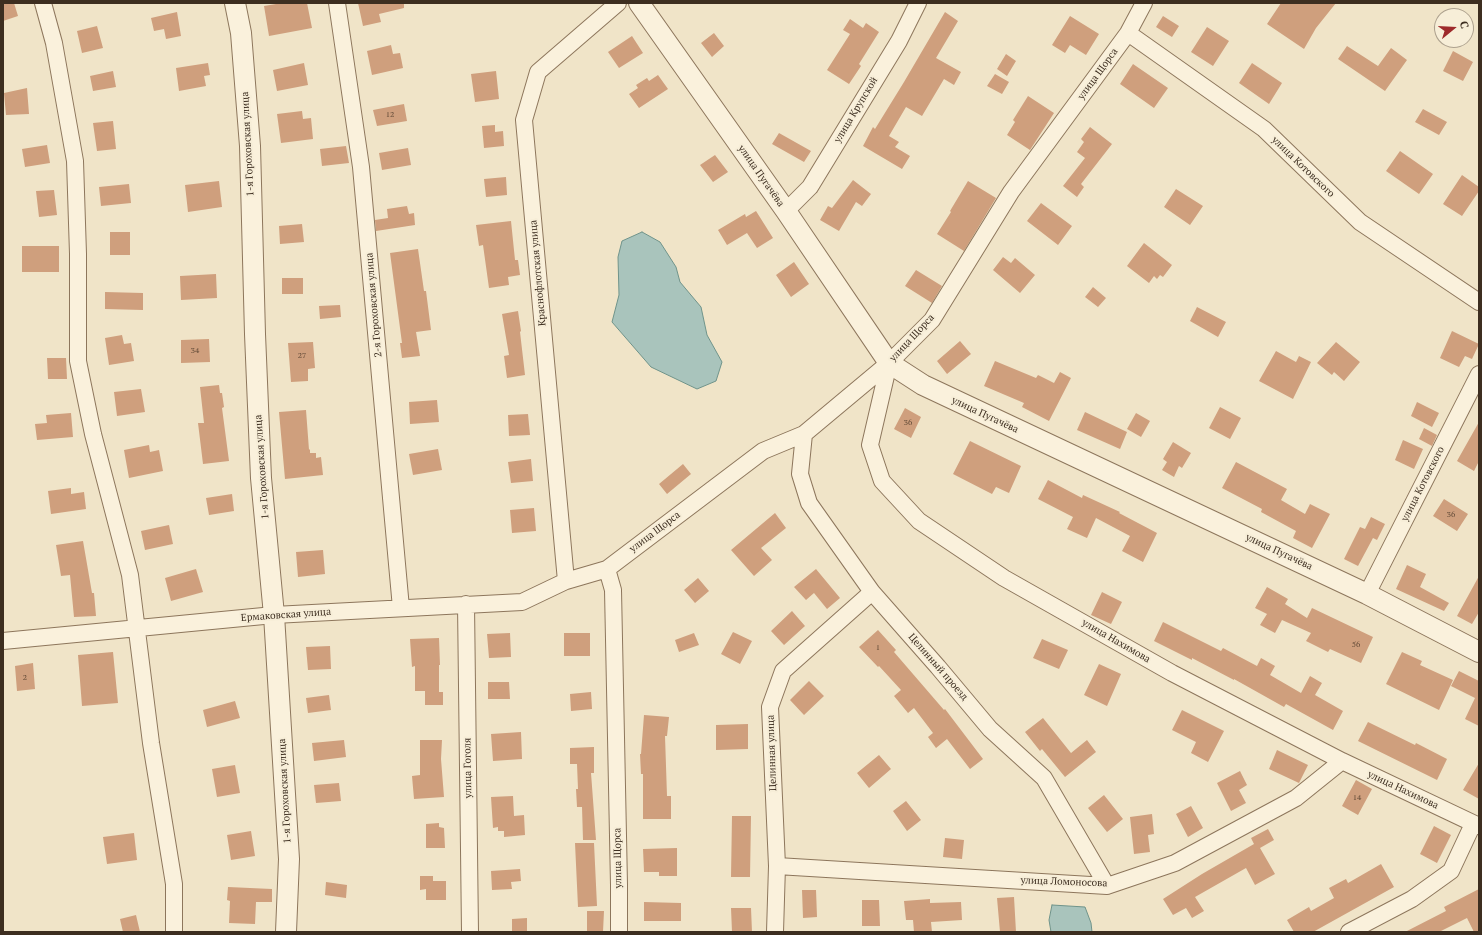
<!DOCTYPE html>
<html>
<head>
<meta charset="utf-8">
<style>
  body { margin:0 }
  #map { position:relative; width:1482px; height:935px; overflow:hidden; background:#f0e4c8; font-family:"PT Serif",serif }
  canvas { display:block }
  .frame { position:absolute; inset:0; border:4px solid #3d2e20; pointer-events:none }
  .north { position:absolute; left:1434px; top:8px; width:40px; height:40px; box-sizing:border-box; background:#f7eed8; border:1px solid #ada18e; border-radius:50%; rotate:72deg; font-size:11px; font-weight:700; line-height:16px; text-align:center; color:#3d2e20 }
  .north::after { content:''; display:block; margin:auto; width:14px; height:18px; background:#9e2a2b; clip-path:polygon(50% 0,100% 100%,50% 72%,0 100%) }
</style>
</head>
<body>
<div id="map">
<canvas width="1482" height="935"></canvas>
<div class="frame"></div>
<div class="north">С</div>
</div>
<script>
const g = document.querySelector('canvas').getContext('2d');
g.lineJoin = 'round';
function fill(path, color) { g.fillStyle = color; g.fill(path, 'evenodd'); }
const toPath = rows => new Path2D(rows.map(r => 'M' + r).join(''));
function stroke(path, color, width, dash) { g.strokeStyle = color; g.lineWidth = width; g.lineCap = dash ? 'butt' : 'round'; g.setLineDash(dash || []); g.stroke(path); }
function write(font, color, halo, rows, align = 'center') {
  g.font = font + ' "PT Serif",serif'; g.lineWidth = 4; g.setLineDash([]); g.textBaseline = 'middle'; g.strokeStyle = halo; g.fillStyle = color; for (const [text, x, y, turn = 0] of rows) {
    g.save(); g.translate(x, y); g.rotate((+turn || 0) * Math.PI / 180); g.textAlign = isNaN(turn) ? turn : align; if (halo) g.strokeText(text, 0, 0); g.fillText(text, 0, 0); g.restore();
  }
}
const water = toPath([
  [642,232,660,242,676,267,680,282,701,307,707,335,722,362,716,381,697,389,651,367,612,322,619,295,618,257,622,241,642,232],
  [1052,905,1085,907,1091,923,1092,932,1051,932,1049,920,1052,905]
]);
fill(water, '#a9c4bc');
stroke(water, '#6f938a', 1);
fill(toPath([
  [3,3,14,3,18,16,3,21],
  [282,3,307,3,312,28,269,36,264,6],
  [358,3,404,3,404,8,379,14,381,22,363,26],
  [1281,3,1336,3,1316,28,1304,49,1267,24],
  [177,12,181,36,166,39,164,29,154,31,151,18],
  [945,12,958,21,936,58,961,72,954,85,944,79,922,116,906,107,889,136,899,142,895,147,910,156,902,169,863,146,873,127,875,129,904,82],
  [1070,16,1099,34,1086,55,1070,45,1065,53,1052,45],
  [1163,16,1179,26,1172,37,1156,27],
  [850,19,863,28,866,23,879,32,859,64,861,66,849,84,827,70,850,34,843,30],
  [97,26,103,48,82,53,77,31],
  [1207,27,1229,41,1213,66,1191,52],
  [714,33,724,46,712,57,701,43],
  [632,36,643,53,619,68,608,52],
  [391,45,393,54,400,53,403,68,372,75,367,51],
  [1347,46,1378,66,1391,48,1407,60,1385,91,1338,59],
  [1453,51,1473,62,1463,81,1443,71],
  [1006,54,1016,61,1007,76,997,69],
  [208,63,210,75,204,76,206,86,179,91,176,68],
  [304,63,308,85,277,91,273,70],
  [1252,63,1282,83,1269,104,1239,83],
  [1133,64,1168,88,1154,108,1120,84],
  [113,71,116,87,93,91,90,76],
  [496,71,499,99,475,102,471,74],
  [995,74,1009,82,1002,94,987,86],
  [658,75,668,89,639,108,629,94,638,88,636,85,647,78,649,81],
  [27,88,29,114,6,115,4,93],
  [1028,96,1054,113,1030,150,1007,135,1015,122,1013,120],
  [404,104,407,121,377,126,373,110],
  [1423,109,1447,122,1439,135,1415,122],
  [302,111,303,119,311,118,313,139,281,143,277,114],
  [113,121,116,149,97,151,93,123],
  [495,125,495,132,503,131,504,146,484,148,482,126],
  [1090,127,1112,144,1081,184,1084,187,1077,197,1063,186,1085,158,1077,152,1084,142,1081,139],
  [779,133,811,151,804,162,772,144],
  [47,145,50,163,25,167,22,149],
  [346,146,349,163,322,166,320,149],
  [408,148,411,165,382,170,379,153],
  [1400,151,1433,174,1419,194,1386,171],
  [715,155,728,172,713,182,700,165],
  [1462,175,1479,187,1479,191,1462,216,1443,204],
  [506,177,507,195,486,197,484,179],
  [853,180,871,194,862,206,856,202,839,231,820,220,828,206,832,208],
  [219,181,222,207,188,212,185,185],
  [968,181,996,198,964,251,937,234,951,212,950,211],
  [129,184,131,203,101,206,99,187],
  [1176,189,1203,206,1190,225,1164,207],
  [54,190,57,215,39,217,36,191],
  [1041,203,1072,226,1058,245,1027,221],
  [407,206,409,214,414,213,415,225,376,231,375,220,388,218,387,209],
  [756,211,773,238,757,248,747,233,727,245,718,230,745,214,746,217],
  [511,221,515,260,518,260,520,275,508,277,509,285,489,288,483,245,479,246,476,225],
  [302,224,304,242,280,244,279,226],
  [110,232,130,232,130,255,110,255],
  [1144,243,1172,265,1163,277,1160,275,1157,279,1154,276,1149,283,1127,266],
  [22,246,59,246,59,272,22,272],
  [418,249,424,291,426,291,431,330,416,332,420,356,402,358,400,343,402,343,390,253],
  [1003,257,1011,263,1015,258,1035,275,1020,293,993,270],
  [794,262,809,284,791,297,776,275],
  [916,270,942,286,932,303,905,286],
  [216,274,217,298,181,300,180,276],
  [282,278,303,278,303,294,282,294],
  [1093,287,1106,298,1098,307,1085,297],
  [105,292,143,293,143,310,105,309],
  [340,305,341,317,320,319,319,306],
  [1197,307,1226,322,1218,337,1190,321],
  [518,311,521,331,520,332,525,375,507,378,504,356,509,355,502,314],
  [1452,331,1479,344,1472,359,1465,356,1459,367,1440,358],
  [122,335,124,344,131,343,134,361,109,365,105,338],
  [209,339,210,362,181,363,181,340],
  [960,341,971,354,947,374,937,361],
  [313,342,315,368,308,369,308,381,291,382,288,343],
  [1336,342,1360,362,1344,381,1334,372,1332,375,1317,363],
  [1276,351,1296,362,1299,356,1311,362,1293,399,1259,381],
  [47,358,66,358,67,379,48,379],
  [995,361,1036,378,1038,375,1054,383,1060,372,1071,378,1049,421,1022,407,1024,403,984,386],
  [219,385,220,393,222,393,224,407,222,408,229,461,203,464,198,423,204,423,200,387],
  [141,389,145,412,117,416,114,392],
  [437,400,439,422,410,424,409,402],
  [1417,402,1439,413,1432,427,1411,416],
  [1220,407,1241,418,1230,439,1209,428],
  [905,408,921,417,911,438,894,429],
  [306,410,309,450,310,449,310,453,316,453,316,458,321,457,323,475,285,479,279,412],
  [1085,412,1127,432,1120,449,1077,430],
  [71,413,73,437,37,440,35,424,47,423,46,415],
  [1136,413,1150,421,1141,437,1127,429],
  [528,414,530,435,509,436,508,415],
  [1479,422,1479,461,1474,471,1457,461],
  [1424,428,1437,435,1432,446,1419,439],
  [1403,440,1423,449,1414,469,1395,460],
  [970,441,1021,466,1009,493,996,487,992,494,953,474],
  [1173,442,1191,453,1182,468,1179,466,1174,477,1162,470,1167,462,1163,459],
  [149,445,150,452,159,450,163,471,129,478,124,450],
  [438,449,442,470,413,475,409,454],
  [531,459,533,481,511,483,508,462],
  [1236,462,1287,489,1281,500,1305,514,1310,504,1330,514,1312,548,1293,538,1296,531,1261,512,1262,509,1222,488],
  [683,464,691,474,667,494,659,484],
  [1048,480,1082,498,1083,495,1120,512,1119,513,1157,533,1143,562,1122,551,1130,536,1096,518,1087,538,1067,529,1073,517,1038,499],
  [71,488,71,494,84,492,86,509,51,514,48,491],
  [232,494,234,511,209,515,206,498],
  [1444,499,1468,514,1457,531,1433,516],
  [534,508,536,531,512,533,510,510],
  [775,513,786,528,761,548,772,560,754,576,731,550],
  [1371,517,1385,524,1377,540,1373,538,1358,566,1344,559,1360,527,1365,529],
  [169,525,173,544,145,550,141,531],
  [83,541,92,593,94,593,96,616,74,617,70,575,61,576,56,545],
  [323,550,325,574,298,577,296,552],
  [1407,565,1426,574,1420,587,1449,603,1444,611,1396,589],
  [196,569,203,592,171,601,165,578],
  [816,569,840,598,827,609,814,593,806,600,794,587],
  [1479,576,1479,612,1472,624,1457,616],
  [698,578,709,591,695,603,684,590],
  [1267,587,1288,599,1285,604,1307,618,1312,608,1373,637,1361,663,1330,649,1328,652,1306,641,1311,633,1282,620,1275,633,1260,625,1267,614,1255,608],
  [1102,592,1122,602,1111,624,1091,615],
  [792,611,805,626,784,645,771,631],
  [1163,622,1221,651,1223,648,1257,666,1261,658,1275,666,1270,675,1301,693,1310,676,1322,683,1315,695,1343,711,1333,730,1286,704,1284,707,1234,679,1234,680,1192,658,1192,660,1154,641],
  [878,630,896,650,894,652,944,710,945,709,983,759,970,769,947,739,936,748,928,737,933,733,914,708,908,713,894,696,901,690,879,666,878,667,859,647],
  [733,632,752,641,740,664,721,654],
  [510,633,511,657,489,658,487,634],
  [564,633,590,633,590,656,564,656],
  [694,633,699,645,679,652,675,640],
  [439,638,440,665,439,665,439,692,443,692,443,705,425,705,425,691,415,691,415,666,412,667,410,639],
  [1042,639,1068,650,1059,669,1033,658],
  [330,646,331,669,308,670,306,647],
  [113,652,118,703,82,706,78,655],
  [1402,652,1422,661,1420,665,1453,680,1439,710,1386,684],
  [33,663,35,689,17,691,15,666],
  [1099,664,1121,674,1107,706,1084,695],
  [1459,671,1479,681,1479,726,1465,719,1475,698,1451,686],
  [809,681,824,696,804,715,790,700],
  [488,682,509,682,510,699,488,699],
  [591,692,592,709,571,711,570,694],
  [329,695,331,710,308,713,306,698],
  [235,701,240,718,207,727,203,710],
  [1182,710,1224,731,1208,762,1191,753,1196,742,1172,730],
  [644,715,669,717,667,736,665,736,667,796,671,796,671,819,643,819,643,774,641,774,640,754,641,754],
  [1043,718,1071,753,1087,740,1096,752,1065,777,1042,749,1040,751,1025,732],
  [1368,722,1415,745,1416,743,1447,759,1437,780,1358,741],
  [748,724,748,749,716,750,716,725],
  [521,732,522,759,493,761,491,734],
  [344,740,346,757,314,761,312,743],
  [420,740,442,740,441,759,444,797,414,799,412,776,420,775],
  [594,747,594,773,591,773,596,840,583,840,582,807,577,807,576,789,578,789,577,764,570,764,570,748],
  [1277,750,1308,765,1299,783,1269,769],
  [879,755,891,769,869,788,857,773],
  [1479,763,1479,799,1463,790],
  [235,765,240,793,217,797,212,769],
  [1240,771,1247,785,1239,790,1246,803,1231,811,1217,783],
  [1356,780,1372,789,1358,815,1342,806],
  [339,783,341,801,316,803,314,785],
  [1104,795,1123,819,1107,832,1088,808],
  [513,796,514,816,524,815,525,835,504,837,504,831,498,831,498,827,493,828,491,797],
  [906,801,921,820,907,831,893,811],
  [1191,806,1203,828,1188,837,1176,814],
  [1152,814,1154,834,1148,835,1150,852,1134,854,1130,817],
  [732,816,751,816,750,877,731,877],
  [439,823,439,827,444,828,445,848,426,848,426,824],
  [1434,826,1451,835,1437,863,1420,854],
  [1268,829,1274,840,1260,848,1275,874,1255,885,1246,868,1195,897,1204,911,1192,918,1186,908,1173,915,1163,899,1202,874,1254,844,1251,838],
  [251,831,255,856,231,860,227,835],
  [134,833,137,860,107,864,103,837],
  [945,838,964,840,962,859,943,857],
  [575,843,594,843,597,906,578,907],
  [677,848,677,876,659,876,659,872,644,872,643,849],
  [1381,864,1394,887,1313,932,1294,932,1287,920,1309,907,1311,911,1334,898,1329,888,1346,879,1348,883],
  [520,869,521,881,511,882,512,889,492,890,491,871],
  [420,876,433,876,433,881,446,881,446,900,426,900,426,889,420,890],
  [326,882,347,885,346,898,325,895],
  [228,887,272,889,272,902,256,902,255,924,229,923,230,901,227,900],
  [1479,889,1479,932,1474,932,1467,918,1439,932,1405,932,1446,911,1444,907],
  [802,890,816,890,817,917,803,918],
  [1014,897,1016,932,1000,932,997,898],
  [930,899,930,903,961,902,962,920,931,922,932,932,914,932,913,920,906,920,904,901],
  [862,900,879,900,880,926,862,926],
  [644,902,681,903,681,921,644,921],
  [731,908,751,908,752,932,732,932],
  [587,911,604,911,603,932,587,932],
  [136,915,140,932,123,932,120,919],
  [527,918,527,932,512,932,512,919]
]), '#cf9f7d');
const minor = toPath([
  [43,3,54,43,75,161,78,254,78,361,93,434,130,575,151,743,174,884,174,932],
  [337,3,361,167,401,608],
  [1128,33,1264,129,1360,222,1479,302],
  [786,211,810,187,899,41,918,3],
  [889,363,870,445,882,481,919,521,1004,578,1172,673,1342,761,1479,826],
  [804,434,800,474,809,503,872,592,938,667,990,729,1044,778,1107,886],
  [607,569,613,590,619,885,619,932],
  [566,581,524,120,538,72,618,3],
  [1367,594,1479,374],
  [466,604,470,932],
  [3,641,274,615,522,602,566,581,607,569,763,451,804,434,889,363,932,320,1011,192,1128,33,1144,3],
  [777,866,1107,886,1175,863,1296,798,1342,761],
  [775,932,777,866,770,707,783,671,872,592],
  [1349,932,1412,899,1451,871,1473,824]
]);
const tertiary = toPath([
  [235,3,241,33,250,146,255,334,261,478,274,615,289,859,286,932],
  [639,3,786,211,889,363,923,385,1367,594,1479,652]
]);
stroke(minor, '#8d765c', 18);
stroke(tertiary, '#8d765c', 22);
stroke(minor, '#faf1dc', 16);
stroke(tertiary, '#faf1dc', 20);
write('8px', '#624a37', null, [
  ["12",390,115],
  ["34",195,351],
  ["27",302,356],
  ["36",908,423],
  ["36",1451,515],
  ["56",1356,645],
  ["1",878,648],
  ["2",25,678],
  ["14",1357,798]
]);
write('10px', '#3d2e20', '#f7eed8', [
  ["улица Щорса",1098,74,-54],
  ["улица Крупской",856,110,-59],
  ["1-я Гороховская улица",248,144,-93],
  ["улица Котовского",1303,167,44],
  ["улица Пугачёва",761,176,55],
  ["Краснофлотская улица",538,273,-95],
  ["2-я Гороховская улица",374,305,-95],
  ["улица Щорса",912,338,-47],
  ["улица Пугачёва",985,415,25],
  ["1-я Гороховская улица",262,467,-94],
  ["улица Котовского",1423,484,-63],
  ["улица Щорса",655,532,-37],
  ["улица Пугачёва",1279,552,25],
  ["Ермаковская улица",286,615,-4],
  ["улица Нахимова",1116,641,30],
  ["Целинный проезд",938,667,49],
  ["Целинная улица",772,753,-92],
  ["улица Гоголя",468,768,-91],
  ["улица Нахимова",1403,790,25],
  ["1-я Гороховская улица",285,791,-93],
  ["улица Щорса",618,858,-91],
  ["улица Ломоносова",1064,882,2]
]);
</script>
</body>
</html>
